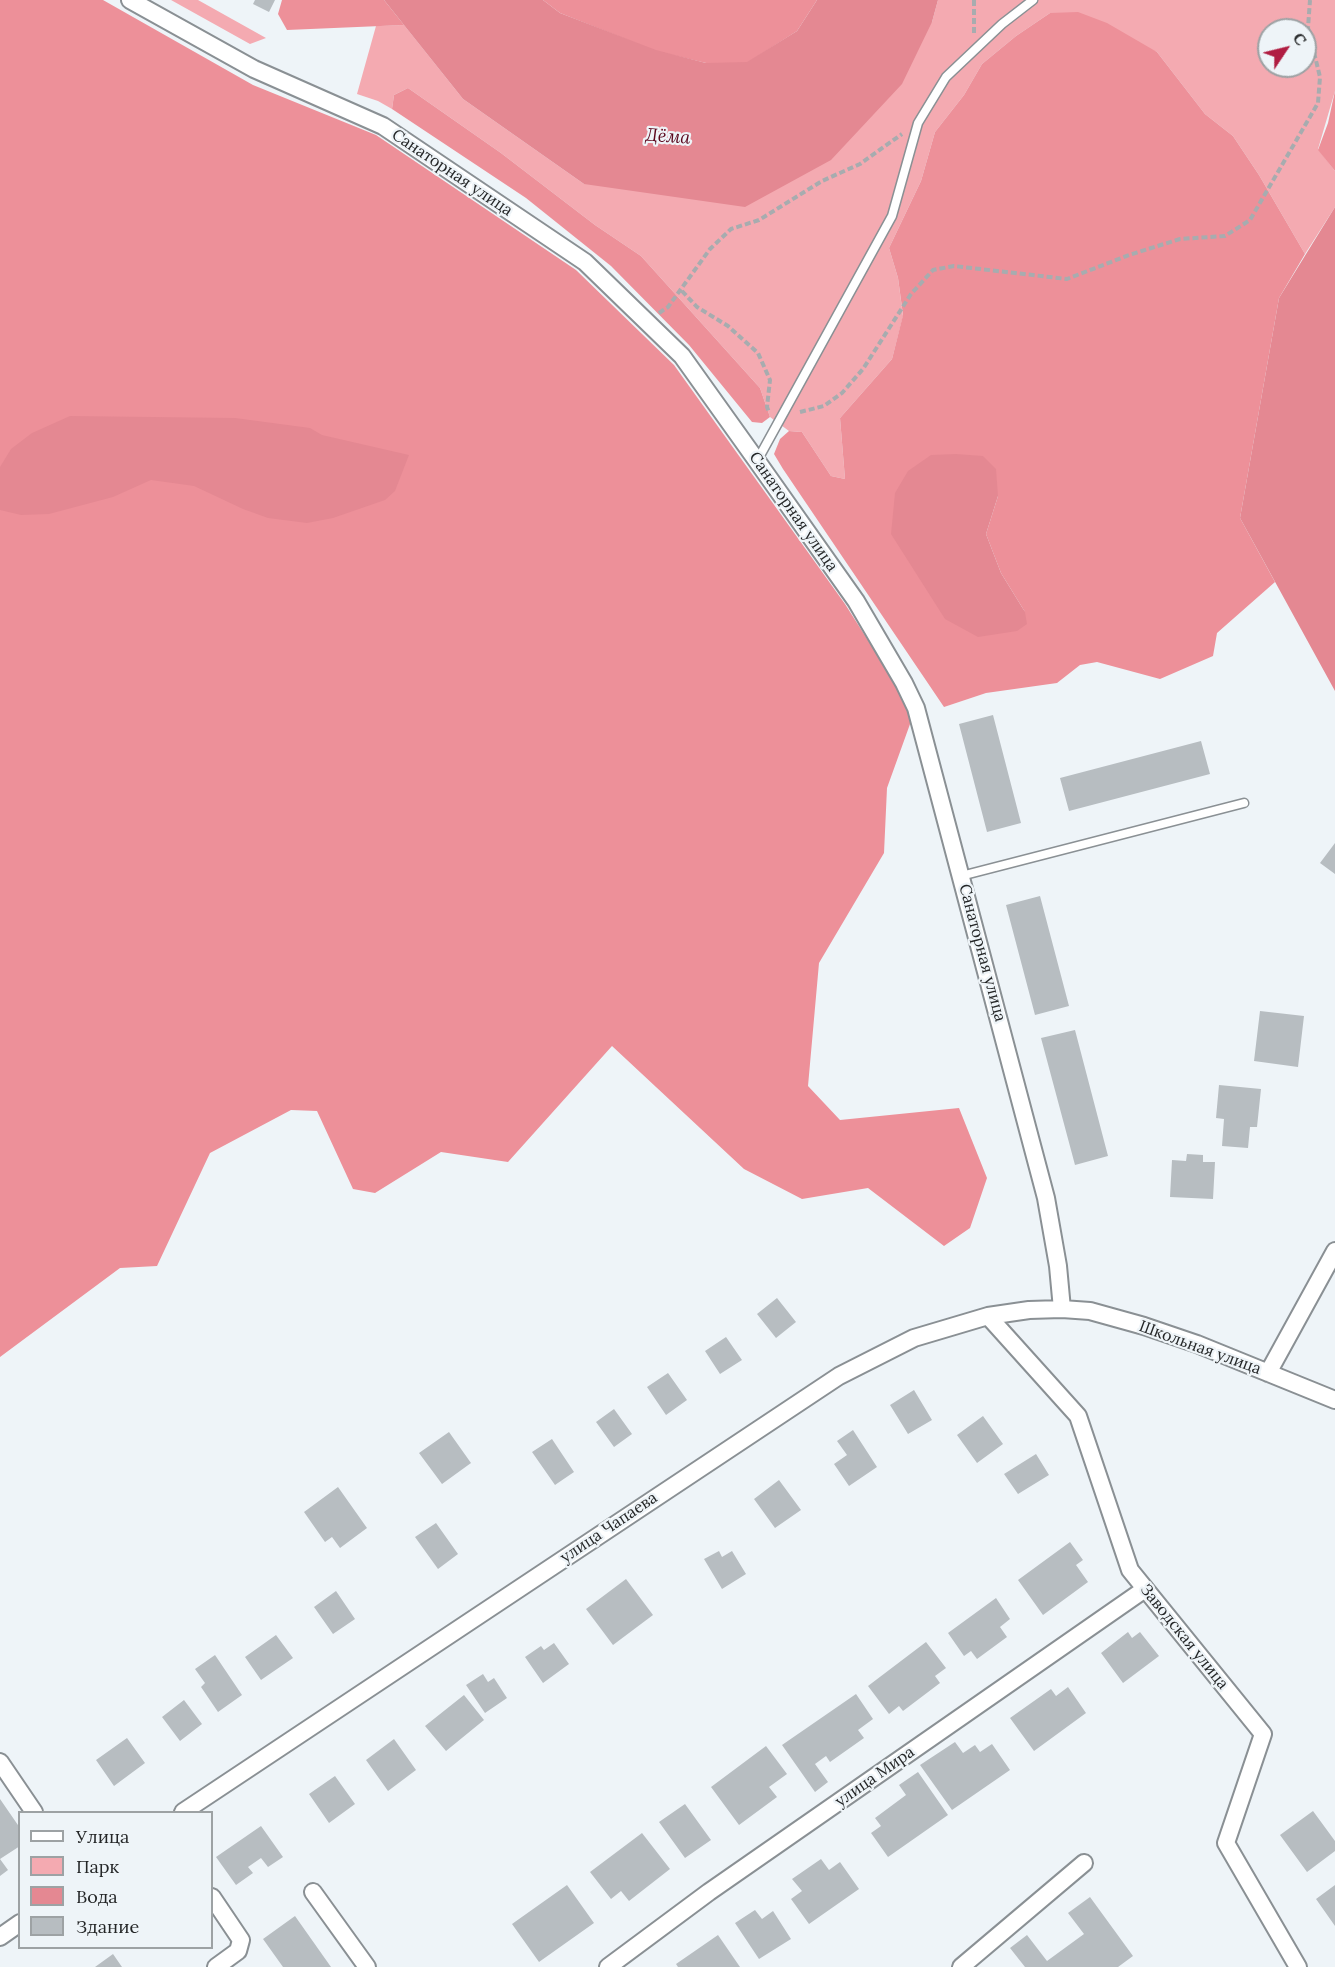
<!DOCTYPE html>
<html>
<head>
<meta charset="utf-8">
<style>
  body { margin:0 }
  #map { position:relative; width:1335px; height:1967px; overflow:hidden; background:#eef4f8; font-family:Lora,serif }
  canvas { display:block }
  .legend { position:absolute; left:18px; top:1811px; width:195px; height:138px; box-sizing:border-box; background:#eef4f8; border:2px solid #9da2a4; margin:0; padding:8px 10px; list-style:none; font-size:18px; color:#242627 }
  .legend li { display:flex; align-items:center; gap:12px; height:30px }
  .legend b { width:30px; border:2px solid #9da2a4 }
  .north { position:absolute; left:1257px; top:18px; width:60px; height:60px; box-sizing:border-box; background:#eef4f8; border:2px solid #9da2a4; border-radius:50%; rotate:55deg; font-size:16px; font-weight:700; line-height:24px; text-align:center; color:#242627 }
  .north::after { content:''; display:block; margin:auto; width:21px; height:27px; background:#b01d42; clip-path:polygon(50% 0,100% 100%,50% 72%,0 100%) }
</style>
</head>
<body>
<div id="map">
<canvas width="1335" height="1967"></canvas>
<ul class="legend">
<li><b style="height:8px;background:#fff"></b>Улица</li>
<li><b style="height:16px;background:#f4aab1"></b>Парк</li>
<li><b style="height:16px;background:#e48892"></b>Вода</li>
<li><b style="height:16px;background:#b7bdc1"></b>Здание</li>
</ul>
<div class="north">С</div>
</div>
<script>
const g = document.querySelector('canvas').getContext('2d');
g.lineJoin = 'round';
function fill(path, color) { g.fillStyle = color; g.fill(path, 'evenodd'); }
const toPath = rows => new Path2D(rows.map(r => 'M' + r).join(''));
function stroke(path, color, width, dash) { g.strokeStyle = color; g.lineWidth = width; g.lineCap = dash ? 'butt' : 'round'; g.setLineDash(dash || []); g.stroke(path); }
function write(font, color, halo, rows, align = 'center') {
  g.font = font + ' Lora,serif'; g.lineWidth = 4.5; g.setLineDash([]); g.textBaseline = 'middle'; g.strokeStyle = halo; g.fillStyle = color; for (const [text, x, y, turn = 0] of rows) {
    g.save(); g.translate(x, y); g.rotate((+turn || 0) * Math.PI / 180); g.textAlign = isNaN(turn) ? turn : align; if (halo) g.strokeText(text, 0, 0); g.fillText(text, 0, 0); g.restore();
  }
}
fill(toPath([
  [171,0,198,0,266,38,250,44],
  [938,0,1335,0,1335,91,1318,149,1335,171,1335,207,1305,254,1259,175,1233,136,1205,114,1157,52,1050,13,1016,36,982,64,964,95,935,132,921,181,889,248,898,278,903,316,892,359,840,418,845,479,831,476,802,432,789,431,770,417,760,388,641,256,595,225,501,153,408,88,394,95,392,109,378,101,357,94,376,26,404,25,463,99,584,184,932,22],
  [1269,30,1305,30,1305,66,1269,66]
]), '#f4aab1');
fill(toPath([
  [0,0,103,0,253,85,376,135,576,270,674,365,845,604,914,713,887,788,884,853,819,963,808,1086,840,1120,959,1108,987,1178,970,1228,944,1246,868,1188,802,1199,744,1169,612,1046,508,1162,441,1152,375,1193,353,1189,317,1111,291,1110,210,1153,157,1266,120,1268,0,1357],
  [282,0,384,0,404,25,287,30,278,14],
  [543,0,817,0,797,31,747,63,706,63,656,51,560,13],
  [1078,12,1107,23,1157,52,1205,114,1233,136,1259,175,1305,254,1279,298,1240,518,1275,582,1217,633,1213,656,1160,679,1097,662,1080,665,1057,683,986,693,944,707,783,469,774,454,780,439,789,431,802,432,831,476,845,479,840,418,892,359,903,315,898,278,889,248,921,181,935,132,964,95,982,64,1016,36,1050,13],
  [908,471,998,496,986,534,1001,573,1025,612],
  [408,88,501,153,595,225,641,256,760,388,770,417,762,423,752,422,689,345,611,266,526,198,392,109,394,95],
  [1335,91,1335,171,1318,150,1328,123]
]), '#ed9099');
fill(toPath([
  [384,0,543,0,560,13,656,50,706,63,747,62,797,31,817,0,938,0,932,22,902,84,831,160,745,207,584,184,463,99],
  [1335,207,1335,691,1240,518,1279,298],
  [70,416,235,418,310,428,322,435,409,455,395,491,385,500,333,518,307,523,268,518,243,509,194,486,151,480,113,497,49,514,21,515,0,510,0,467,11,449,32,433],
  [956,454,983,456,996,469,998,496,986,534,1001,573,1025,612,1027,624,1017,631,978,637,945,619,891,534,895,493,908,471,931,455]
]), '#e48892');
fill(toPath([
  [255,0,275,0,269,12,253,4],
  [993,715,1021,823,987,832,959,724],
  [1201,741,1210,774,1069,811,1060,778],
  [1335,843,1335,874,1320,863],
  [1040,896,1069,1006,1035,1015,1006,905],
  [1260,1011,1304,1016,1298,1067,1254,1061],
  [1075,1030,1108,1156,1075,1165,1041,1038],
  [1219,1085,1261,1089,1257,1127,1250,1127,1248,1148,1222,1146,1224,1119,1216,1118],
  [1187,1154,1203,1155,1203,1162,1215,1162,1213,1199,1170,1197,1172,1160,1186,1161],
  [777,1298,796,1322,776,1338,757,1314],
  [726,1337,742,1360,720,1374,705,1351],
  [668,1373,687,1400,666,1415,647,1387],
  [914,1390,932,1420,908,1434,890,1405],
  [614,1409,632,1434,614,1447,596,1422],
  [983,1416,1003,1444,977,1463,957,1435],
  [853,1430,877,1467,849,1486,834,1464,847,1455,837,1441],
  [449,1432,471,1463,442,1484,419,1453],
  [552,1439,574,1472,555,1485,532,1452],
  [1036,1454,1049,1475,1018,1494,1004,1474],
  [779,1480,801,1510,775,1528,754,1499],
  [338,1487,367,1528,340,1548,332,1537,325,1542,304,1512],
  [436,1523,458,1554,438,1569,415,1537],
  [1070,1542,1083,1560,1076,1565,1088,1582,1043,1615,1018,1580],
  [719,1551,722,1557,732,1551,746,1574,722,1589,704,1559],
  [626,1579,653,1615,613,1645,586,1609],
  [336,1591,355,1619,333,1634,314,1607],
  [996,1598,1010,1619,1000,1627,1007,1637,977,1659,971,1651,964,1656,948,1633],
  [1128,1632,1132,1638,1140,1632,1159,1656,1123,1683,1101,1653],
  [276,1635,293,1658,261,1680,245,1657],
  [926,1642,946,1668,935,1676,940,1683,903,1711,899,1706,889,1714,868,1686],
  [554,1643,569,1664,543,1683,525,1657,541,1646,544,1650],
  [215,1655,242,1695,218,1712,201,1687,205,1683,195,1669],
  [483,1674,488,1682,494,1678,507,1698,485,1713,466,1685],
  [1068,1687,1086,1713,1034,1751,1010,1718,1051,1689,1056,1696],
  [856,1694,873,1719,858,1730,864,1738,830,1762,826,1756,815,1764,828,1782,815,1792,782,1745],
  [464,1695,484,1720,446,1751,425,1726],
  [184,1700,202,1724,180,1741,162,1717],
  [127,1738,145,1763,114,1786,96,1760],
  [394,1739,416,1770,388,1791,366,1760],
  [955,1742,963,1753,975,1745,980,1752,992,1744,1010,1770,952,1810,920,1765],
  [766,1746,787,1774,769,1787,777,1797,739,1825,711,1787],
  [918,1772,948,1815,888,1857,871,1833,881,1826,875,1818,906,1795,899,1785],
  [335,1776,355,1804,329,1823,309,1794],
  [0,1799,20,1828,20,1846,0,1859],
  [685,1804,711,1840,685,1858,659,1822],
  [1313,1811,1335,1841,1335,1851,1307,1872,1280,1835],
  [261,1826,283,1857,268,1867,261,1858,248,1867,253,1873,236,1885,216,1857],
  [642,1833,670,1869,629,1901,621,1891,611,1899,590,1872],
  [0,1859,8,1870,0,1876],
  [821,1859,829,1870,840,1862,859,1889,809,1924,791,1899,802,1891,792,1879],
  [567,1885,594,1923,539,1962,512,1924],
  [1335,1885,1335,1926,1316,1899],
  [1090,1897,1133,1956,1118,1967,1025,1967,1010,1948,1027,1935,1047,1961,1084,1934,1068,1913],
  [755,1910,762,1919,773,1911,791,1939,759,1959,735,1923],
  [295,1916,331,1967,283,1967,263,1939],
  [718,1935,740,1967,678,1967,676,1964],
  [113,1954,122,1967,95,1967]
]), '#b7bdc1');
const lane = toPath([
  [757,461,892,216,918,123,946,77,1002,24,1033,0],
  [961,876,1244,803]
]);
const street = toPath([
  [130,0,254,69,383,126,585,262,682,356,757,461,856,601,904,683,916,708,1046,1198,1058,1266,1062,1309],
  [988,1316,1078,1416,1130,1570,1263,1734,1226,1843,1298,1967],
  [1268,1373,1335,1251],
  [0,1762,34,1812],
  [183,1812,839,1376,914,1338,988,1316,1029,1310,1062,1309,1090,1311,1144,1326,1197,1344,1335,1400],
  [313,1892,367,1967],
  [212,1897,241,1940,238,1951,216,1967],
  [0,1937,20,1923],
  [608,1967,709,1892,1145,1589],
  [961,1967,1084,1863]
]);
stroke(lane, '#8a9094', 11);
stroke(street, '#8a9094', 20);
stroke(toPath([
  [974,33,974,0],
  [682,291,697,307,728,326,758,353,770,380,767,407,769,412],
  [659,313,668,307,710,249,731,229,759,220,822,181,860,164,902,134],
  [800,412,824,406,842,393,863,369,911,294,933,270,954,266,1067,279,1129,255,1180,239,1225,236,1250,220,1318,103,1320,77,1308,28,1310,0]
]), '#a7acaf', 4, [6, 3]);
stroke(lane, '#fff', 8);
stroke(street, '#fff', 16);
write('16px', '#242627', '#eef4f8', [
  ["Санаторная улица",452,173,34],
  ["Санаторная улица",793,512,55],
  ["Санаторная улица",982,953,75],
  ["Школьная улица",1200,1348,20],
  ["улица Чапаева",609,1528,-34],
  ["Заводская улица",1184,1637,51],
  ["улица Мира",875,1777,-35]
]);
write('italic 18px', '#5b071d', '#eef4f8', [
  ["Дёма",668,137,4]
]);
</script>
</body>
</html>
